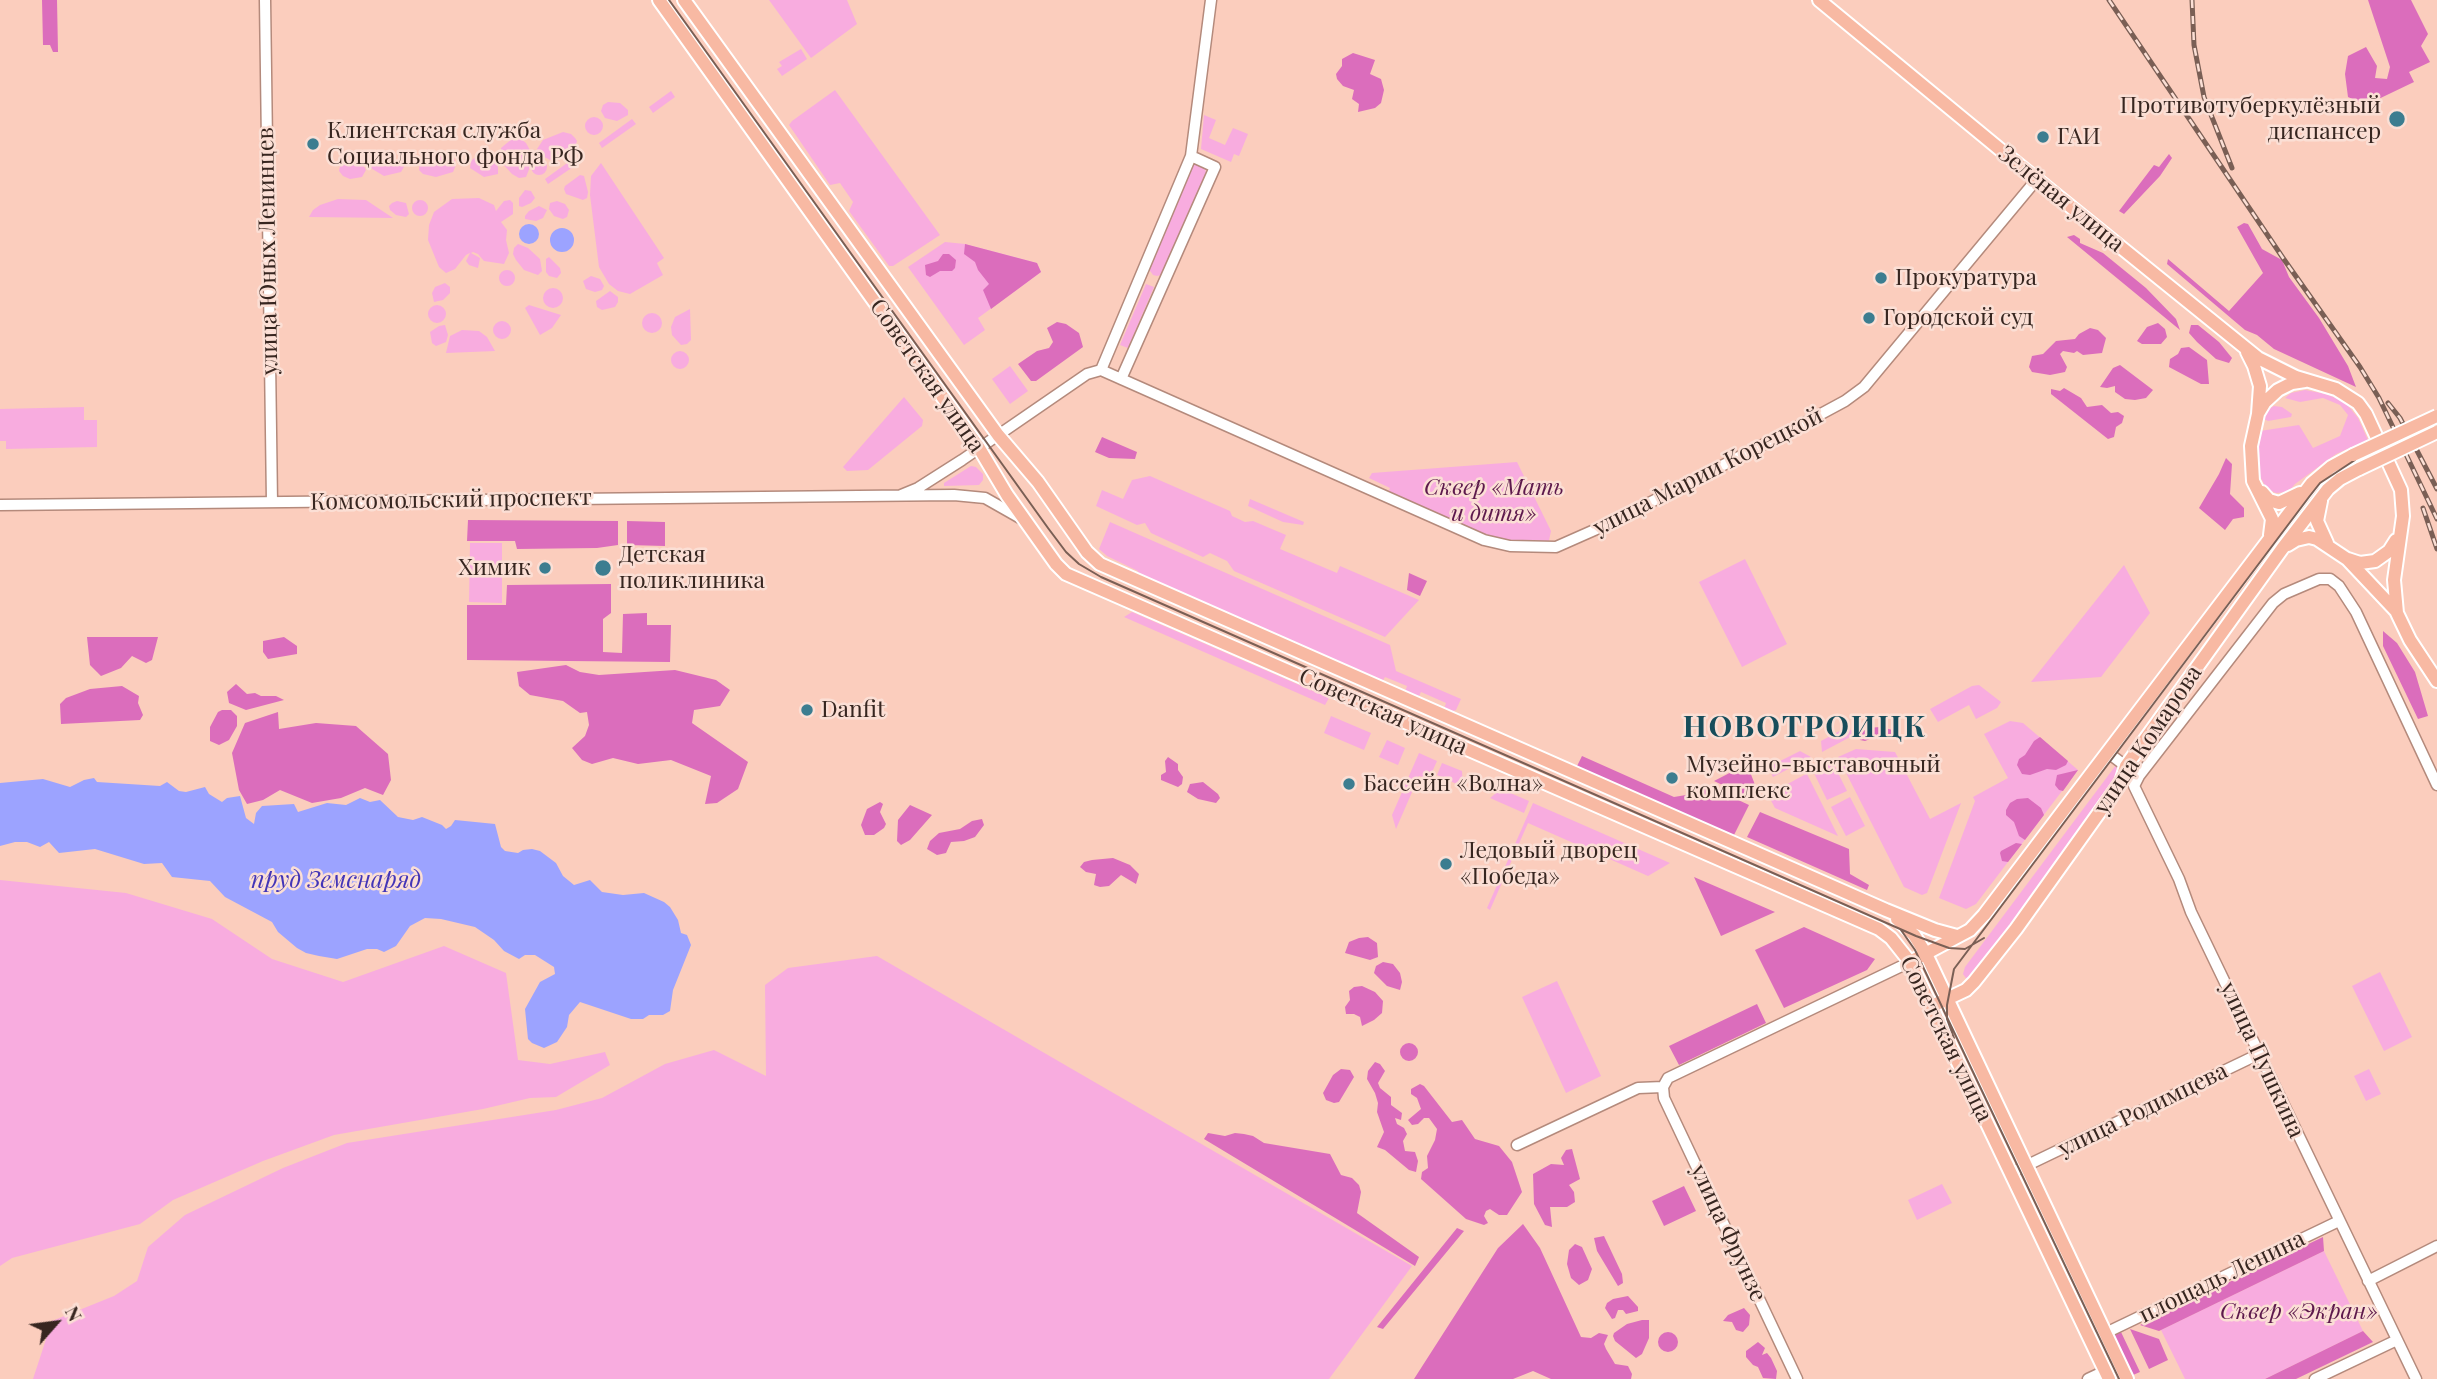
<!DOCTYPE html>
<html>
<head>
<meta charset="utf-8">
<style>
  body { margin:0 }
  #map { position:relative; width:2437px; height:1379px; overflow:hidden; background:#fbcdbd; font-family:"Playfair Display",serif }
  canvas { display:block }
  .north { position:absolute; left:21px; top:1288px; width:70px; height:70px; -webkit-text-stroke:5px #fbdfd5; paint-order:stroke; rotate:62deg; font-size:19px; font-weight:700; line-height:28px; text-align:center; color:#372620 }
  .north::after { content:''; display:block; margin:auto; width:24px; height:32px; background:#372620; clip-path:polygon(50% 0,100% 100%,50% 72%,0 100%) }
</style>
</head>
<body>
<div id="map">
<canvas width="2437" height="1379"></canvas>
<div class="north">N</div>
</div>
<script>
const g = document.querySelector('canvas').getContext('2d');
g.lineJoin = 'round';
function fill(path, color) { g.fillStyle = color; g.fill(path, 'evenodd'); }
const toPath = rows => new Path2D(rows.map(r => 'M' + r).join(''));
function stroke(path, color, width, dash) { g.strokeStyle = color; g.lineWidth = width; g.lineCap = dash ? 'butt' : 'round'; g.setLineDash(dash || []); g.stroke(path); }
function write(font, color, halo, rows, align = 'center') {
  g.font = font + ' "Playfair Display",serif'; g.lineWidth = 5; g.setLineDash([]); g.textBaseline = 'middle'; g.strokeStyle = halo; g.fillStyle = color; for (const [text, x, y, turn = 0] of rows) {
    g.save(); g.translate(x, y); g.rotate((+turn || 0) * Math.PI / 180); g.textAlign = isNaN(turn) ? turn : align; if (halo) g.strokeText(text, 0, 0); g.fillText(text, 0, 0); g.restore();
  }
}
fill(toPath([
  [769,0,847,0,857,24,811,58],
  [801,49,807,59,782,76,777,69,782,66,779,62],
  [835,90,940,235,893,266,889,266,849,211,853,202,840,183,830,185,789,125,792,121],
  [671,91,675,97,653,113,649,107],
  [608,102,620,103,628,110,628,115,617,121,605,118,601,111,603,105],
  [1204,115,1216,120,1209,138,1225,145,1233,128,1248,134,1239,156,1234,154,1231,162,1201,149],
  '585 126a9 9 0 1 1 18 0a9 9 0 1 1-18 0Z',
  [632,119,636,124,602,148,599,143],
  [563,132,571,134,575,138,577,141,573,153,558,160,550,160,541,155,537,149,543,140],
  [513,138,521,139,526,143,531,152,532,162,526,177,519,178,512,174,501,162,501,148],
  [479,154,492,157,498,167,498,174,484,177,470,168,471,161],
  [428,155,454,158,456,165,453,172,436,177,423,174,419,170,420,159],
  '531 167a8 8 0 1 1 16 0a8 8 0 1 1-16 0Z',
  [349,160,362,163,366,170,362,177,350,179,343,176,339,171,340,166],
  [370,160,402,160,405,165,401,172,384,176,369,167,367,162],
  [570,161,573,167,548,184,545,179],
  [601,163,664,258,657,263,663,275,630,294,618,291,609,284,599,267,590,195,591,176],
  [1198,164,1204,166,1207,176,1164,274,1157,276,1153,275,1148,268,1192,165],
  [580,175,584,176,588,192,587,198,583,200,566,194,564,189,565,186],
  [525,190,531,191,535,198,531,203,522,207,519,206,519,198],
  [479,198,494,205,496,211,504,201,510,200,513,203,513,214,501,222,507,230,506,240,509,253,504,264,484,261,478,254,473,252,471,253,480,258,478,268,469,265,466,261,470,253,466,255,455,269,446,273,439,267,428,240,429,225,434,212,452,199],
  [338,199,366,200,393,218,309,217,313,210,320,205],
  '412 208a8 8 0 1 1 16 0a8 8 0 1 1-16 0Z',
  [397,201,406,203,409,214,406,217,396,215,390,210,389,206,392,203],
  [557,201,565,204,569,210,567,217,563,219,554,216,549,209,550,203],
  [539,206,547,210,543,218,536,221,525,219,525,216,529,211],
  [945,242,965,244,1037,263,1041,272,978,318,985,330,964,345,908,267],
  [518,244,528,248,540,259,542,271,538,275,524,270,516,260,513,254,514,248],
  [549,257,560,268,561,273,557,278,549,276,546,272,546,259],
  '499 278a8 8 0 1 1 16 0a8 8 0 1 1-16 0Z',
  [591,276,600,279,604,286,602,290,595,292,586,289,583,281],
  [445,283,450,287,450,293,443,300,434,302,432,293,435,287],
  [1146,284,1154,287,1128,348,1120,345],
  '543 298a10 10 0 1 1 20 0a10 10 0 1 1-20 0Z',
  [610,291,618,297,618,302,615,307,602,310,597,307,596,301],
  '428 314a9 9 0 1 1 18 0a9 9 0 1 1-18 0Z',
  [529,305,561,315,552,328,540,335,525,308],
  [690,309,691,340,687,344,681,345,672,335,671,327,675,317],
  '642 323a10 10 0 1 1 20 0a10 10 0 1 1-20 0Z',
  '493 330a9 9 0 1 1 18 0a9 9 0 1 1-18 0Z',
  [445,325,448,335,446,342,436,346,432,343,430,332,439,326],
  [462,330,479,331,487,337,495,351,446,353,450,336],
  '671 360a9 9 0 1 1 18 0a9 9 0 1 1-18 0Z',
  [1010,366,1028,391,1010,404,992,379],
  [2305,390,2326,394,2345,402,2358,418,2368,440,2336,454,2295,484,2288,492,2276,493,2267,489,2258,473,2256,453,2260,431,2299,425,2313,448,2340,436,2348,415,2340,405,2323,398,2300,402,2285,398,2291,393],
  [904,397,923,420,922,426,868,470,847,471,843,467],
  [2274,406,2282,407,2292,414,2291,417,2268,421,2264,419,2269,409],
  [84,407,84,420,97,420,97,447,6,449,6,441,0,441,0,409],
  [1517,462,1551,531,1548,545,1485,539,1387,495,1390,488,1369,478,1372,473],
  [971,466,976,467,983,474,983,480,979,485,944,486,944,483],
  [1150,476,1230,511,1232,516,1245,522,1253,521,1286,535,1280,549,1337,573,1340,566,1419,600,1385,637,1234,571,1227,561,1210,553,1203,557,1151,533,1145,523,1137,525,1096,506,1102,490,1123,499,1132,480],
  [1250,499,1304,522,1303,525,1283,522,1248,506],
  [1110,522,1390,645,1396,671,1461,699,1456,710,1450,712,1444,709,1446,703,1421,692,1418,698,1405,692,1407,686,1385,677,1382,682,1137,575,1138,571,1107,556,1099,549],
  [470,543,502,543,502,603,469,602],
  [1745,559,1787,644,1742,667,1699,582],
  [2124,565,2150,613,2101,677,2031,682],
  [1132,612,1329,698,1325,705,1124,617],
  [1979,685,2001,702,1997,708,1976,719,1969,705,1938,722,1930,709,1972,686],
  [1331,716,1371,733,1364,750,1324,733],
  [2010,721,2023,723,2078,770,1976,904,1966,909,1939,898,1975,801,1973,797,2008,778,1984,734],
  [1847,727,1856,734,1822,752,1821,741],
  [1387,740,1405,748,1398,765,1379,757],
  [1856,749,1895,752,1930,819,1961,803,1927,893,1922,895,1904,887,1838,757],
  [1800,751,1811,757,1773,777,1768,767],
  [1419,753,1437,761,1429,779,1419,776,1396,829,1392,815],
  [1832,761,1847,791,1827,800,1813,771],
  [1442,763,1462,771,1463,787,1437,775],
  [2116,765,2119,780,1972,980,1968,981,1963,974,1965,967],
  [1806,774,1807,774,1838,836,1775,808,1768,795,1771,793],
  [1501,789,1529,801,1524,813,1490,798],
  [1850,797,1865,826,1846,836,1831,807],
  [1533,803,1670,863,1648,876,1528,823,1490,910,1487,908],
  [0,880,126,893,212,919,272,959,343,982,444,946,506,973,518,1060,550,1064,605,1052,610,1065,556,1097,530,1098,483,1109,334,1135,263,1161,173,1200,140,1224,12,1258,0,1266],
  [877,956,1412,1266,1329,1379,33,1379,52,1321,114,1296,137,1281,148,1247,185,1215,283,1168,347,1143,556,1110,602,1098,665,1064,714,1050,766,1076,765,985,788,968],
  [2380,972,2412,1037,2384,1051,2352,986],
  [1557,981,1601,1076,1566,1093,1522,997],
  [2369,1069,2381,1094,2366,1101,2354,1076],
  [1942,1184,1952,1203,1917,1220,1908,1200],
  [2324,1251,2363,1331,2265,1379,2185,1379,2161,1330]
]), '#f8acdf');
fill(toPath([
  [42,0,57,0,58,52,53,52,50,45,43,45],
  [2368,0,2411,0,2428,34,2421,46,2430,62,2409,72,2414,82,2366,105,2348,97,2345,74,2348,56,2366,47,2377,66,2375,78,2387,79,2390,67],
  [1353,53,1375,60,1370,74,1381,79,1384,90,1381,103,1375,108,1358,112,1359,104,1352,99,1354,90,1343,86,1337,79,1336,74,1342,66,1342,59],
  [2169,154,2172,158,2160,176,2124,214,2119,211,2154,165,2159,167],
  [2244,223,2248,224,2262,249,2282,260,2289,277,2319,318,2348,366,2356,387,2274,349,2257,335,2245,330,2167,264,2168,259,2229,311,2263,273,2237,227],
  [2074,235,2080,239,2080,243,2103,253,2146,288,2176,319,2180,330,2067,237],
  [965,244,1037,263,1041,272,991,309,983,290,989,284,978,270,975,262,964,254],
  [943,254,949,254,956,260,955,268,952,271,940,271,930,277,926,275,925,265,938,261],
  [1057,322,1066,324,1079,333,1083,347,1036,381,1031,381,1018,364,1037,351,1049,348,1053,342,1047,328],
  [2158,323,2165,329,2167,337,2161,344,2142,344,2137,341,2147,327],
  [2191,325,2198,325,2219,342,2232,358,2229,363,2216,359,2197,342,2189,333],
  [2090,328,2098,330,2106,338,2102,353,2083,355,2077,351,2074,353,2063,351,2060,354,2067,367,2065,372,2050,375,2032,372,2029,367,2032,356,2043,354,2056,341,2075,339,2079,334],
  [2189,347,2207,360,2209,384,2201,384,2169,367,2170,359,2178,354,2181,348],
  [2120,365,2153,390,2146,398,2135,400,2125,399,2115,392,2115,386,2107,388,2100,387,2113,368],
  [2064,388,2081,398,2087,407,2102,405,2111,413,2118,412,2124,416,2122,423,2116,427,2114,437,2108,439,2051,394,2051,389,2060,391],
  [1102,437,1137,452,1135,459,1109,458,1095,452],
  [2226,458,2232,464,2230,494,2244,508,2244,517,2233,519,2225,530,2199,508,2219,474],
  [468,520,618,521,618,545,597,548,517,549,515,541,467,541],
  [627,521,665,522,665,546,627,545],
  [1409,573,1427,581,1420,596,1407,590],
  [611,584,611,613,603,619,603,652,622,653,623,614,647,613,647,625,671,625,670,662,467,660,467,605,506,605,507,585],
  [2383,631,2397,643,2415,672,2428,716,2418,719,2383,646],
  [87,637,158,637,152,660,146,663,132,656,121,668,101,676,90,665],
  [284,637,297,646,297,654,268,659,263,652,263,641],
  [566,665,580,672,599,675,675,670,716,680,730,690,720,706,694,710,692,723,748,762,738,789,717,803,705,804,711,776,671,760,638,764,613,758,592,764,582,760,572,748,585,736,589,725,587,712,580,713,563,701,530,695,519,686,517,672],
  [236,684,247,694,255,693,261,696,276,696,284,700,246,710,229,703,227,692],
  [122,686,139,696,138,703,143,715,140,720,61,724,60,704,66,698,90,689],
  [222,710,231,710,237,716,237,726,229,740,219,745,210,741,210,727,218,712],
  [278,712,279,729,316,723,356,726,388,754,391,780,383,795,365,788,341,798,312,803,280,790,263,800,247,804,239,790,232,753,245,723],
  [1880,727,1893,730,1892,734,1882,739,1875,737,1865,741,1860,740,1859,734,1868,728],
  [2040,737,2068,761,2066,765,2056,770,2047,769,2030,775,2022,774,2017,765,2019,759,2025,755,2034,741],
  [1582,756,1674,797,1686,795,1706,785,1749,805,1734,835,1576,768],
  [1168,757,1178,764,1178,770,1183,777,1182,784,1178,787,1161,780,1161,775,1166,772,1165,761],
  [1747,764,1757,790,1752,799,1714,781],
  [2078,770,2063,791,2059,790,2055,785,2057,775],
  [1203,782,1218,794,1220,798,1216,803,1198,799,1187,792,1190,784],
  [2028,798,2041,808,2044,815,2025,840,2019,836,2014,822,2006,815,2006,810,2010,803,2017,799],
  [880,802,883,804,880,812,886,824,884,828,874,835,865,835,861,825,867,809],
  [910,805,932,815,910,840,901,845,897,841,898,820],
  [1760,812,1849,849,1850,874,1869,885,1867,890,1747,837],
  [982,819,984,825,975,837,964,841,951,842,946,853,937,855,927,849,930,841,939,833,960,829,972,821],
  [2016,843,2022,844,2008,862,2002,861,2000,853,2001,851],
  [1113,858,1130,865,1139,874,1136,884,1121,875,1109,886,1100,887,1094,885,1096,874,1086,872,1080,867,1084,862,1092,860],
  [1694,877,1775,912,1721,936],
  [1804,927,1875,959,1867,970,1784,1008,1755,950],
  [1368,937,1377,943,1378,957,1370,960,1345,953,1349,942,1359,938],
  [1383,962,1393,964,1400,973,1402,982,1400,990,1387,986,1374,973,1376,966],
  [1362,986,1375,992,1383,1001,1382,1013,1374,1020,1362,1026,1360,1017,1354,1014,1346,1014,1345,1007,1350,1000,1349,991,1354,987],
  [1757,1004,1766,1023,1679,1065,1669,1046],
  '1400 1052a9 9 0 1 1 18 0a9 9 0 1 1-18 0Z',
  [1375,1062,1380,1064,1385,1071,1378,1083,1380,1088,1391,1097,1391,1105,1402,1113,1401,1120,1395,1118,1397,1124,1404,1128,1407,1134,1403,1141,1405,1151,1415,1152,1418,1161,1416,1172,1409,1170,1385,1150,1377,1147,1384,1132,1377,1112,1378,1103,1375,1093,1367,1079,1368,1071],
  [1341,1069,1350,1070,1354,1077,1339,1102,1334,1103,1326,1100,1323,1093,1333,1075],
  [1420,1084,1424,1086,1452,1122,1462,1120,1475,1139,1499,1146,1512,1162,1522,1192,1507,1215,1499,1215,1490,1209,1486,1211,1484,1216,1488,1223,1484,1225,1466,1219,1421,1179,1422,1172,1428,1168,1427,1156,1435,1140,1437,1129,1429,1118,1424,1118,1418,1124,1412,1125,1408,1120,1421,1109,1417,1098,1411,1094,1411,1089],
  [1208,1133,1225,1136,1235,1133,1244,1134,1253,1136,1264,1143,1330,1154,1341,1175,1352,1178,1359,1185,1361,1192,1357,1213,1419,1257,1415,1266,1204,1139],
  [1572,1149,1580,1179,1569,1185,1574,1192,1575,1202,1567,1207,1550,1207,1552,1227,1545,1225,1534,1204,1533,1174,1551,1164,1564,1165,1561,1158,1566,1150],
  [1684,1186,1696,1211,1664,1226,1652,1201],
  [1523,1224,1540,1248,1581,1337,1591,1338,1599,1333,1608,1335,1604,1344,1606,1349,1615,1364,1628,1366,1632,1374,1631,1379,1551,1379,1533,1371,1513,1379,1414,1379,1498,1248],
  [1457,1228,1464,1231,1383,1329,1377,1327],
  [1604,1236,1622,1274,1623,1283,1618,1286,1597,1251,1594,1238],
  [2323,1237,2324,1251,2159,1331,2140,1325],
  [1575,1244,1582,1247,1592,1269,1588,1280,1579,1285,1571,1278,1567,1264,1569,1250],
  [1628,1296,1638,1307,1638,1311,1626,1314,1623,1310,1618,1310,1615,1318,1612,1319,1605,1308,1607,1303,1613,1299],
  [1744,1308,1750,1315,1749,1325,1743,1332,1736,1330,1732,1322,1723,1321,1728,1315],
  [1642,1320,1649,1320,1649,1338,1642,1354,1636,1358,1615,1341,1613,1336,1614,1333,1627,1324],
  [2130,1329,2159,1339,2168,1360,2149,1369],
  [2363,1331,2373,1342,2296,1379,2265,1379],
  '1658 1342a10 10 0 1 1 20 0a10 10 0 1 1-20 0Z',
  [2121,1332,2140,1372,2133,1375,2114,1335],
  [1758,1342,1765,1348,1762,1355,1767,1353,1771,1358,1777,1371,1776,1379,1763,1378,1758,1367,1753,1365,1746,1357,1746,1351]
]), '#db6dbc');
fill(toPath([
  '519 234a10 10 0 1 1 20 0a10 10 0 1 1-20 0Z',
  '550 240a12 12 0 1 1 24 0a12 12 0 1 1-24 0Z',
  [94,778,97,782,160,786,167,782,179,791,186,792,205,787,209,794,222,802,227,798,240,796,246,818,254,824,256,813,262,806,294,804,298,812,327,803,346,805,360,798,370,802,380,800,398,817,413,820,422,817,442,825,446,829,451,826,455,820,495,824,501,847,505,851,518,853,523,850,532,849,540,851,556,863,563,876,574,885,590,880,602,892,623,895,644,893,664,902,670,907,678,920,681,933,687,935,691,945,673,990,670,1011,663,1015,649,1015,643,1019,631,1019,580,1002,569,1015,567,1027,557,1042,544,1048,532,1043,528,1039,525,1009,540,982,555,974,554,967,535,955,525,955,519,959,504,951,494,940,475,927,441,919,425,918,410,926,396,946,384,952,377,949,367,949,337,959,319,956,306,953,297,948,278,932,272,922,225,897,210,881,172,877,162,863,144,864,95,849,59,853,49,842,40,847,27,842,15,842,0,846,0,783,43,779,70,787,84,780]
]), '#9ca3ff');
const minor = toPath([
  [265,0,272,502],
  [1101,370,1191,156,1211,0],
  [1121,379,1215,167,1191,156],
  [901,495,918,488,962,460,1087,374,1101,370,1484,540,1510,546,1556,547,1608,524,1782,435,1845,401,1864,387,2037,179],
  [0,505,954,495,985,498,1022,519],
  [2107,752,2139,776],
  [1663,1087,1664,1098,1797,1379],
  [1663,1087,1668,1078,1910,962],
  [1517,1145,1638,1088,1663,1087],
  [2011,1173,2259,1054],
  [2368,1281,2437,1246],
  [2091,1340,2339,1221],
  [2088,1379,2120,1364],
  [2315,1379,2397,1340],
  [2416,1379,2191,912,2179,879,2134,786,2139,776,2273,603,2284,594,2319,579,2330,579,2339,586,2356,612,2437,785]
]);
const major = toPath([
  [659,0,979,448,1007,495,1056,564,1066,574,1879,929,1891,938,1910,962,2109,1379],
  [684,0,998,435,1038,482,1087,552,1100,564,1886,910,1935,930,1957,936],
  [1819,0,2008,156,2258,358,2296,377,2336,389,2358,403,2366,414,2401,490,2403,516,2394,580,2397,613,2410,640,2437,681],
  [2247,352,2254,366,2260,386,2258,414,2251,446,2253,481,2272,519,2270,535],
  [2259,412,2265,402,2278,390,2292,383,2305,381],
  [2262,492,2269,500,2279,503,2300,493],
  [2321,501,2317,521,2327,543],
  [2288,545,2296,540,2309,537,2317,539,2347,559,2396,611],
  [2348,559,2360,563,2375,561,2389,551,2396,540],
  [1897,919,1914,935,1926,954,2127,1379],
  [1910,962,1970,930,1984,915,2312,483,2331,467,2353,455],
  [1932,1006,1966,990,1974,982,2016,929,2121,782,2126,766,2282,549,2328,489,2340,479,2359,469]
]);
stroke(minor, '#b48a7c', 13);
stroke(major, '#fff', 16);
stroke(minor, '#fff', 10);
stroke(major, '#f8b9a3', 12);
stroke(toPath([
  [669,0,1048,528,1066,552,1079,564,1101,577,1916,936,1949,948,1965,949,1984,938],
  [1901,930,1915,950,2119,1379],
  [1954,1038,1947,1019,1947,1005,1954,969,2309,497,2320,483,2355,460,2437,422]
]), '#7a5f55', 2);
const rail = toPath([
  [2109,0,2283,258,2360,367,2379,398,2437,519],
  [2192,0,2194,45,2204,97,2232,168],
  [2388,403,2400,418,2437,489],
  [2423,508,2437,549]
]);
stroke(rail, '#7a5f55', 5);
stroke(rail, '#fbdfd5', 2.5, [8]);
const majorBridge = toPath([
  [2353,455,2437,416],
  [2359,469,2437,432]
]);
stroke(majorBridge, '#fff', 16, []);
stroke(majorBridge, '#f8b9a3', 12);
for (const [x, y, r, color] of [
  [2397,119,9,"#3c7d90"],
  [2043,137,7,"#3c7d90"],
  [313,144,7,"#3c7d90"],
  [1881,278,7,"#3c7d90"],
  [1869,318,7,"#3c7d90"],
  [545,568,7,"#3c7d90"],
  [603,568,9,"#3c7d90"],
  [807,710,7,"#3c7d90"],
  [1672,778,7,"#3c7d90"],
  [1349,784,7,"#3c7d90"],
  [1446,864,7,"#3c7d90"]
]) { const dot = new Path2D(); dot.arc(x, y, r, 0, 2 * Math.PI); g.fillStyle = color; g.fill(dot); stroke(dot, '#fbdfd5', 2.5); }
write('23px', '#372620', '#fbdfd5', [
  ["Противотуберкулёзный",2381,106,"right"],
  ["диспансер",2381,132,"right"],
  ["Клиентская служба",327,131],
  ["Социального фонда РФ",327,157],
  ["ГАИ",2057,137],
  ["Прокуратура",1895,278],
  ["Городской суд",1883,318],
  ["Детская",619,555],
  ["поликлиника",619,581],
  ["Химик",531,568,"right"],
  ["Danfit",821,710],
  ["Музейно-выставочный",1686,765],
  ["комплекс",1686,791],
  ["Бассейн «Волна»",1363,784],
  ["Ледовый дворец",1460,851],
  ["«Победа»",1460,877]
], 'left');
write('23px', '#372620', '#fbdfd5', [
  ["Зелёная улица",2061,199,39],
  ["улица Юных Ленинцев",268,251,-91],
  ["Советская улица",927,376,55],
  ["улица Марии Корецкой",1708,472,-27],
  ["Комсомольский проспект",451,500,-1],
  ["Советская улица",1383,712,24],
  ["улица Комарова",2148,740,-56],
  ["Советская улица",1946,1039,64],
  ["улица Пушкина",2262,1060,65],
  ["улица Родимцева",2143,1110,-26],
  ["улица Фрунзе",1728,1233,65],
  ["площадь Ленина",2222,1277,-26]
]);
write('italic 23px', '#5d194c', '#fbdfd5', [
  ["Сквер «Мать",1494,488],
  ["и дитя»",1494,514],
  ["Сквер «Экран»",2299,1312]
]);
write('italic 24px', '#4335b7', '#fbdfd5', [
  ["пруд Земснаряд",336,881]
]);
g.letterSpacing = '2px';
write('bold 30px', '#174d5b', '#fbdfd5', [
  ["НОВОТРОИЦК",1805,728]
]);
g.letterSpacing = '0px';
</script>
</body>
</html>
